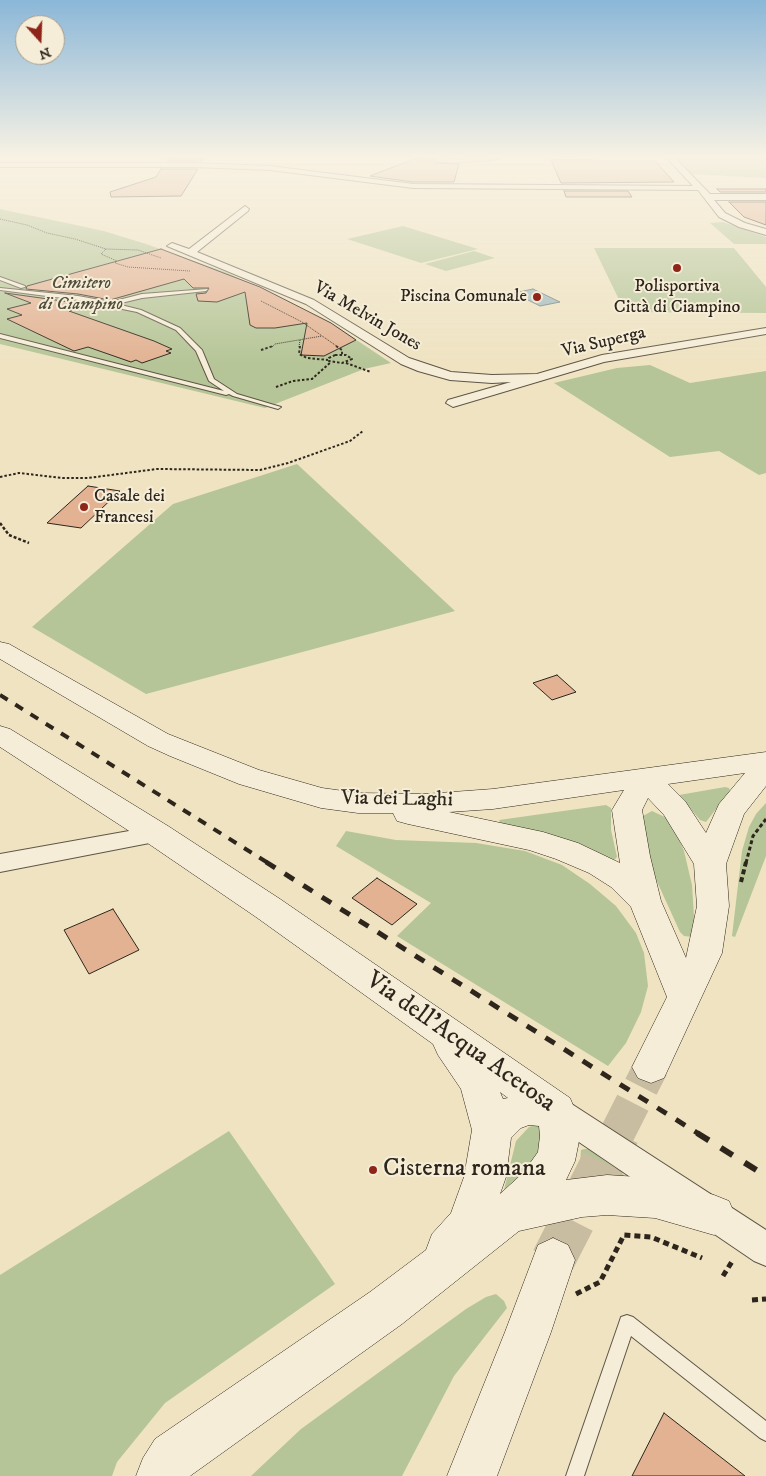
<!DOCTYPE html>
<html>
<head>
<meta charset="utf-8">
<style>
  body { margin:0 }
  #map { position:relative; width:766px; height:1476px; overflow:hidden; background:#efe3c2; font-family:"IM FELL DW Pica",serif }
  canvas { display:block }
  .north { position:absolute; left:15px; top:15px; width:50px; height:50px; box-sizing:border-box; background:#f5edd7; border:1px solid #a59d8c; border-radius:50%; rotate:160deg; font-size:14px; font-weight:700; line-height:20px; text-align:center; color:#2e261c }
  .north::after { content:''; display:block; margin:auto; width:18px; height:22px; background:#8f2418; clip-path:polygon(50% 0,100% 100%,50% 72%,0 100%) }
</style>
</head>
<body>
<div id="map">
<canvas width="766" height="1476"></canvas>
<div class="north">N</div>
</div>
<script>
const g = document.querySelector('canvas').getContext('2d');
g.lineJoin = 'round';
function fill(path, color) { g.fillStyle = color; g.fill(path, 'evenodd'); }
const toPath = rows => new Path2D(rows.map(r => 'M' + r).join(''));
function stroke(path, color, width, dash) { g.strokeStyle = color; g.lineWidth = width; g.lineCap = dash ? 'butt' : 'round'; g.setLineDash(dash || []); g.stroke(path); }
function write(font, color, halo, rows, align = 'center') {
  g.font = font + ' "IM FELL DW Pica",serif'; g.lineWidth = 4; g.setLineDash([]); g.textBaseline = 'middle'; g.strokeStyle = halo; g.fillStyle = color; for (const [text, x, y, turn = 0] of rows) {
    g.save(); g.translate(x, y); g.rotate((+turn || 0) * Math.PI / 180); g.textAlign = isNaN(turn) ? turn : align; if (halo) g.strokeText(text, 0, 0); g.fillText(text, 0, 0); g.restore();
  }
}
fill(toPath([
  [669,158,766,158,766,178,687,174],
  [0,209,104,231,146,244,228,273,331,323,391,363,364,369,265,408,0,344],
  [723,222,766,237,766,244,734,244,710,223],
  [403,226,478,249,421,263,347,239],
  [594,248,734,248,766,287,766,313,625,312],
  [474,251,495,258,446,271,425,264],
  [650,365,690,383,766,371,766,473,759,475,719,451,670,457,554,383,617,368],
  [297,464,455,611,146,694,32,627,173,504],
  [725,787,729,788,730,791,706,822,700,820,679,795],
  [766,803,766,856,735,937,732,936,742,851,749,827,756,814],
  [606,805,611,808,611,830,617,857,614,860,544,832,501,824,499,820],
  [652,811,669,819,675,829,684,851,692,885,695,933,692,937,684,936,680,932,654,875,640,825,643,816],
  [346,831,396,840,476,843,525,851,562,865,590,884,616,906,636,933,644,953,648,986,641,1012,626,1043,608,1066,397,936,431,903,336,846],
  [536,1125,541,1125,544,1131,535,1164,504,1190,516,1141,529,1127],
  [229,1131,335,1284,165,1403,117,1462,112,1476,0,1476,0,1275],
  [584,1149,588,1149,622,1173,626,1178,579,1179,581,1150],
  [496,1294,504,1301,507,1308,454,1376,402,1476,251,1476,301,1429,466,1309,486,1297]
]), '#b5c597');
const water = toPath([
  [533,289,560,302,540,306,514,293,533,289]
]);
fill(water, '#a0bbbf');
stroke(water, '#727f7e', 1);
const building = toPath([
  [169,158,204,158,202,161,167,161,169,158],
  [417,158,433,158,435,163,459,164,454,182,413,182,370,176,417,158],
  [592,159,594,161,655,161,674,182,561,183,551,160,592,159],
  [161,169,198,169,181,196,111,197,110,192,156,177,161,169],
  [717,189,766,189,766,192,720,192,717,189],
  [564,191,628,191,632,197,566,197,564,191],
  [729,202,766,202,766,225,744,217,729,202],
  [161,249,260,287,331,323,356,340,324,356,301,355,307,323,275,328,256,328,250,325,245,292,217,302,198,301,196,294,206,293,209,288,193,288,184,279,110,300,78,294,26,289,27,286,161,249],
  [5,293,91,305,69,311,154,341,172,349,166,351,171,353,142,363,136,360,131,362,88,347,74,351,7,319,22,315,7,309,31,303,5,293],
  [88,486,120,491,81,528,47,523,88,486],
  [557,675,576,692,552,700,533,683,557,675],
  [377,878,417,904,392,925,352,898,377,878],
  [113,909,139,950,89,974,64,930,113,909],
  [664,1413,745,1476,632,1476,664,1413]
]);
fill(building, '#e2b293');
stroke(building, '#2e261c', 1);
stroke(toPath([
  [617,1134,651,1067]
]), '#c8bda1', 35, [35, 18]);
stroke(toPath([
  [553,1260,618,1133]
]), '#c8bda1', 44, [44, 22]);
const lane = toPath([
  [0,277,25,286,25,287,21,288,0,280,0,277],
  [0,288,78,296,111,302,142,294,208,289,206,291,142,298,117,304,141,310,180,328,202,350,214,379,237,394,281,407,278,409,233,396,229,394,226,395,0,338,0,334,224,391,209,381,196,351,176,330,137,312,78,300,0,290,0,288],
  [627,1315,633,1317,766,1421,766,1441,760,1438,631,1336,584,1476,566,1476,619,1323,621,1317,627,1315]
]);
const street = toPath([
  [435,158,451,159,498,158,494,160,451,163,435,161,435,158],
  [667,158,675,158,710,194,766,194,766,200,714,200,725,213,745,223,766,229,766,235,739,227,719,217,698,190,413,188,270,170,193,167,0,167,0,163,193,163,270,166,413,184,693,186,667,158],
  [245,206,249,209,248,211,197,252,314,300,409,358,451,372,492,375,537,374,602,355,766,328,766,334,604,362,453,407,446,403,448,400,511,382,492,383,450,380,418,371,401,364,306,304,167,246,172,243,189,249,245,206],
  [157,826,165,828,169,834,165,840,0,872,0,854,157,826],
  [556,1097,567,1101,766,1230,766,1266,754,1261,545,1119,541,1110,545,1101,556,1097]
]);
const secondary = toPath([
  [0,642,9,644,168,734,259,770,322,788,358,793,425,794,493,789,766,752,766,786,744,814,726,864,729,906,722,953,664,1078,651,1083,638,1078,632,1067,667,997,631,907,611,887,589,873,556,859,529,850,408,824,397,821,393,813,358,813,321,808,239,784,170,756,148,746,0,659,0,642],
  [745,773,719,804,706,833,685,801,668,784,745,773],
  [624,790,612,810,620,863,578,843,543,832,449,812,493,809,624,790],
  [648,798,664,815,694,864,697,906,686,958,661,901,650,856,642,810,648,798],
  [0,726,10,729,168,826,280,899,570,1098,575,1110,580,1136,575,1161,566,1180,607,1175,655,1178,714,1195,729,1201,735,1215,729,1229,714,1235,655,1218,607,1215,582,1217,519,1231,402,1324,190,1476,136,1476,143,1458,155,1439,370,1292,426,1250,432,1234,451,1213,464,1177,472,1130,461,1089,438,1055,433,1044,256,917,146,842,0,747,0,726],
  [500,1092,508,1098,503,1099,500,1092],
  [529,1125,539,1126,540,1136,538,1152,523,1173,500,1194,506,1177,511,1138,521,1128,529,1125],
  [553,1238,568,1245,575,1260,551,1332,497,1476,447,1476,505,1332,538,1245,553,1238]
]);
stroke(lane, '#5e5546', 2);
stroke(street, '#5e5546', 2);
stroke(secondary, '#2e261c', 1);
stroke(toPath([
  [0,219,27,225,47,233,75,239,106,249,138,250,161,258],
  [106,249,101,254,117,261,115,263,128,267,190,271],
  [261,301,302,322,338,347],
  [272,347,275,344,322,336],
  [299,347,300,340]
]), '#2e261c', 1, [1, 1]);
stroke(toPath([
  [300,346,299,354,307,358,328,360],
  [336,346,342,350,342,355],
  [261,350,273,346],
  [335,355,346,355,352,359,342,363,329,361,329,358,335,355],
  [346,363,371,372],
  [276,387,293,381,312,379,331,362],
  [0,477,19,473,63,478,88,478,157,469,260,470,288,463,350,441,363,431]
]), '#2e261c', 2, [2.5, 2]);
stroke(toPath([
  [0,523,9,535,29,543]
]), '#2e261c', 2.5, [3, 2]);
stroke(toPath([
  [746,863,753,836,766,819]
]), '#2e261c', 3, [4, 2.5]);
stroke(toPath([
  [741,882,746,862]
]), '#2e261c', 4, [5, 3]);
stroke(toPath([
  [723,1276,733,1260],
  [576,1294,600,1282,624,1235,651,1237,702,1258],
  [752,1300,766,1299]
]), '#2e261c', 5, [6, 4]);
fill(lane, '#f5edd7');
fill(street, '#f5edd7');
fill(secondary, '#f5edd7');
stroke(toPath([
  [0,695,268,863]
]), '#2e261c', 4, [9, 9]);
stroke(toPath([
  [266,862,699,1134]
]), '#2e261c', 5, [11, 11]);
stroke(toPath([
  [697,1133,766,1176]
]), '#2e261c', 6, [14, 14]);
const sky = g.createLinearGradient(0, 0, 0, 365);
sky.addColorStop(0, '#8bb7d8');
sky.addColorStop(0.43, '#f8f2e4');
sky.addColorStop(1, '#f8f2e400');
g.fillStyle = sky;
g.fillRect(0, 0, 766, 365);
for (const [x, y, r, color] of [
  [677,268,5,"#8f2418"],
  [537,297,5,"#8f2418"],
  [84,507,5,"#8f2418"],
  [373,1170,5,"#8f2418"]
]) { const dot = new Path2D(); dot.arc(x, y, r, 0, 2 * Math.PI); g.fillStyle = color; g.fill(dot); stroke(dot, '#f5edd7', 2); }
write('italic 18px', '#504e3b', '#f5edd7', [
  ["Cimitero",81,284],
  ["di Ciampino",81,305]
]);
write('18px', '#2e261c', '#f5edd7', [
  ["Polisportiva",677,287],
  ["Città di Ciampino",677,308],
  ["Piscina Comunale",527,297,"right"],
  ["Casale dei",94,497,"left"],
  ["Francesi",94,518,"left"]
]);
write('18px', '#2e261c', '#f5edd7', [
  ["Via Melvin Jones",367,317,30],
  ["Via Superga",604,343,-13]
]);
write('21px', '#2e261c', '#f5edd7', [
  ["Via dei Laghi",397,800,1]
]);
write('25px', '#2e261c', '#f5edd7', [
  ["Via dell'Acqua Acetosa",460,1043,35]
]);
write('25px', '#2e261c', '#f5edd7', [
  ["Cisterna romana",383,1170]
], 'left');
</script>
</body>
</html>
